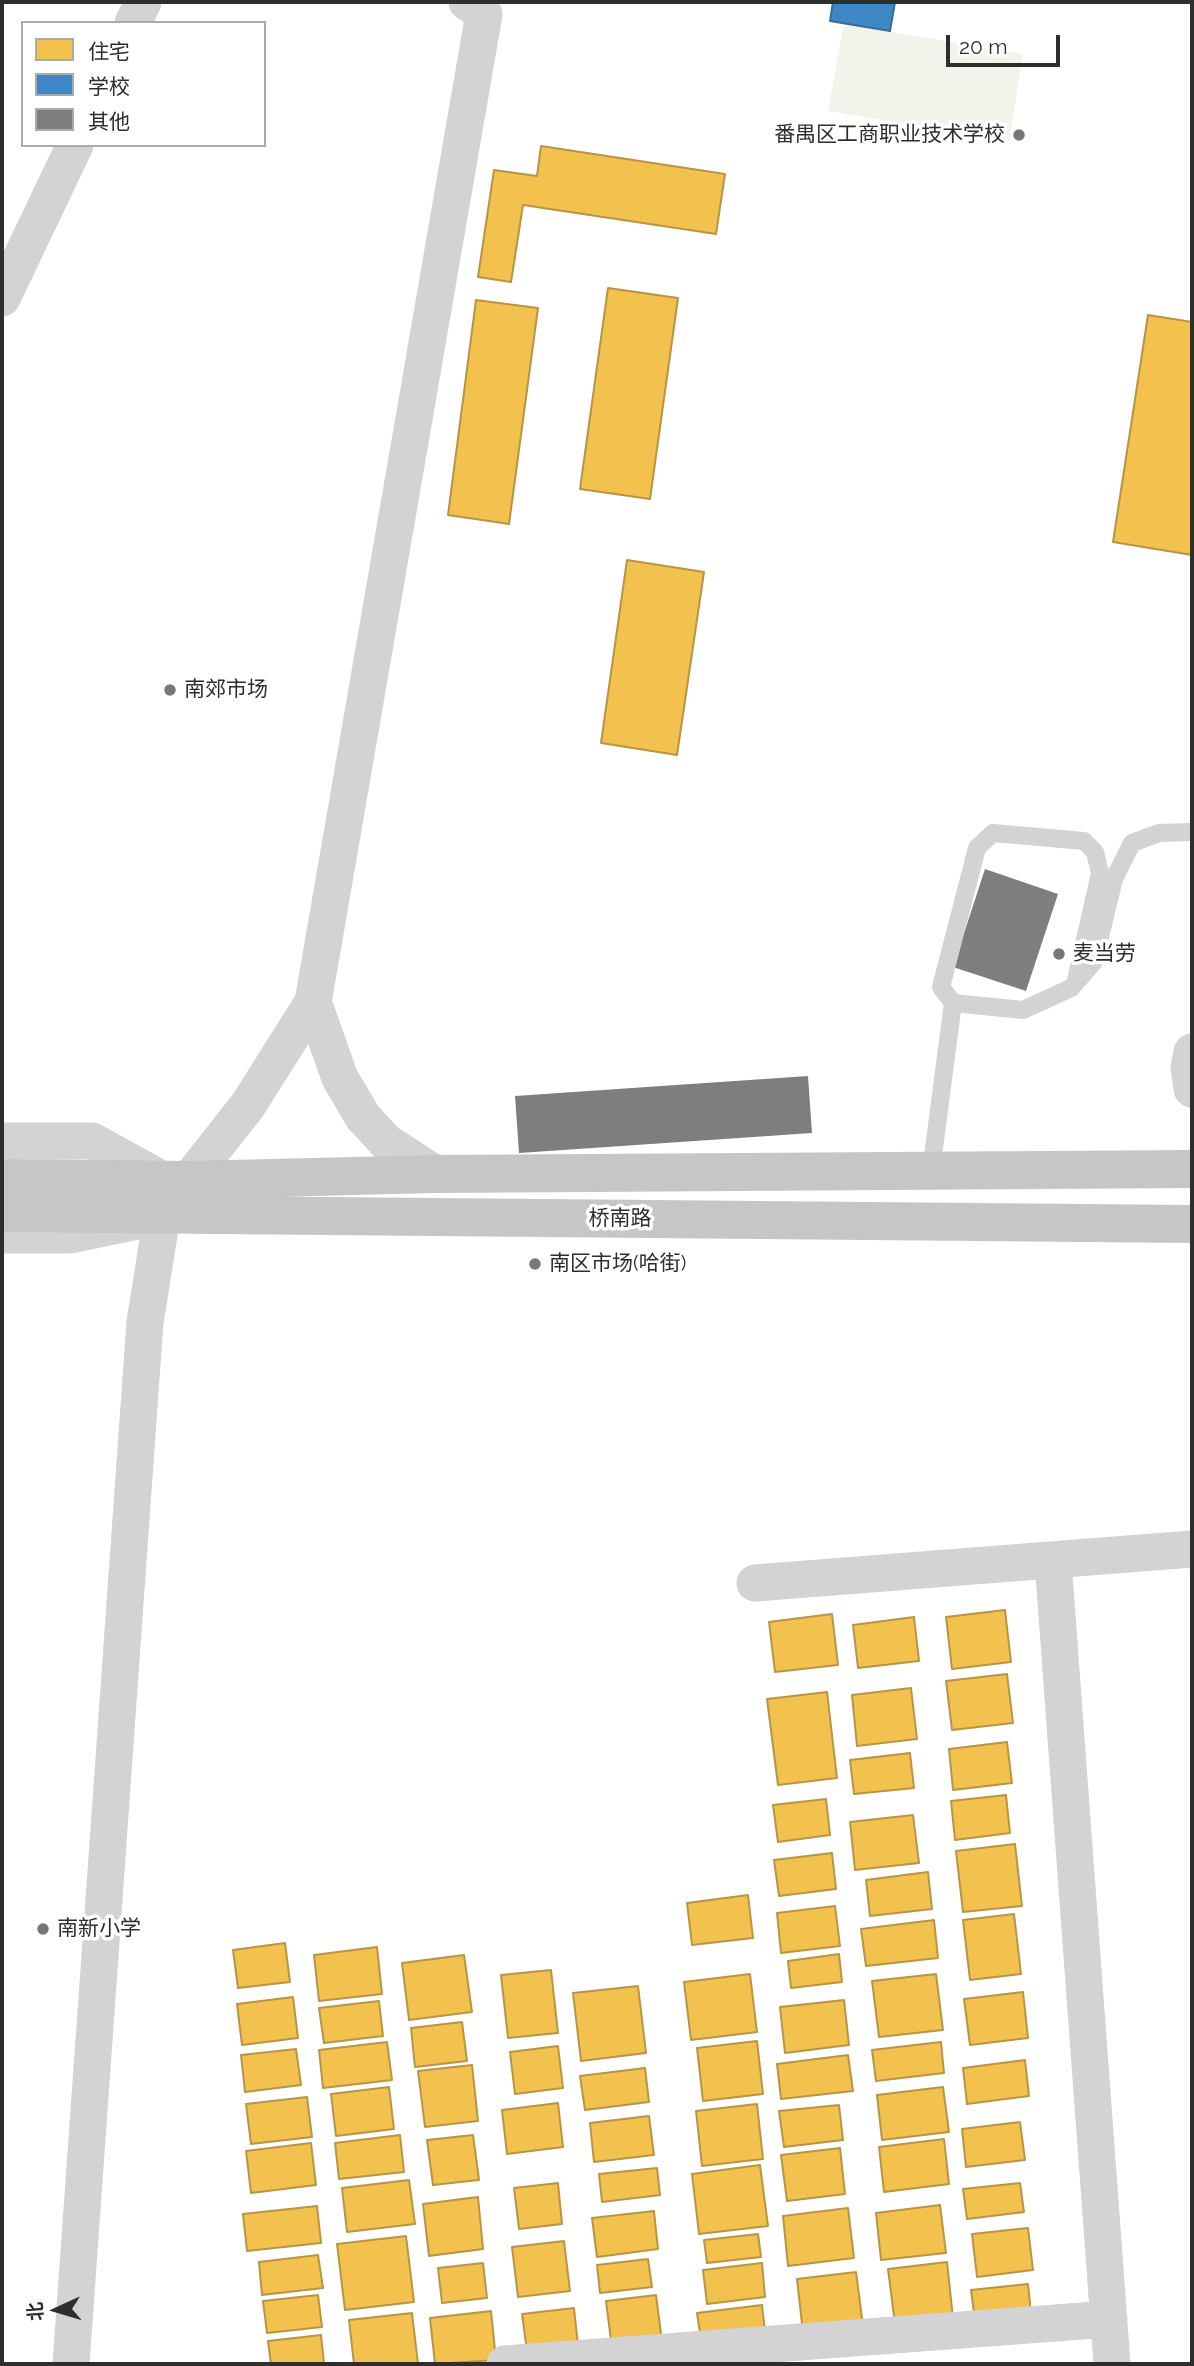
<!DOCTYPE html>
<html>
<head>
<meta charset="utf-8">
<style>
  body { margin:0 }
  #map { position:relative; width:1194px; height:2366px; overflow:hidden; background:#fff; font-family:Raleway,"Noto Sans SC",sans-serif }
  canvas { display:block }
  .frame { position:absolute; inset:0; border:4px solid #2e2e2e; pointer-events:none }
  .legend { position:absolute; left:21px; top:21px; width:245px; height:126px; box-sizing:border-box; background:#fff; border:2px solid #ababab; margin:0; padding:9px 12px; list-style:none; font-size:21px; color:#2e2e2e }
  .legend li { display:flex; align-items:center; gap:14px; height:35px }
  .legend b { width:35px; border:2px solid #ababab }
  .north { position:absolute; left:21px; top:2275px; width:70px; height:70px; -webkit-text-stroke:5px #fff; paint-order:stroke; rotate:266deg; font-size:19px; font-weight:700; line-height:28px; text-align:center; color:#2e2e2e }
  .north::after { content:''; display:block; margin:auto; width:24px; height:32px; background:#2e2e2e; clip-path:polygon(50% 0,100% 100%,50% 72%,0 100%) }
  .scale { position:absolute; left:946px; top:35px; width:114px; height:32px; box-sizing:border-box; border:4px solid #2e2e2e; border-top:0; padding-left:9px; font-size:21px; line-height:24px; white-space:nowrap; color:#2e2e2e; -webkit-text-stroke:5px #fff; paint-order:stroke }
</style>
</head>
<body>
<div id="map">
<canvas width="1194" height="2366"></canvas>
<div class="frame"></div>
<ul class="legend">
<li><b style="height:19px;background:#f2c14e"></b>住宅</li>
<li><b style="height:19px;background:#3f88c5"></b>学校</li>
<li><b style="height:19px;background:#7e7e7e"></b>其他</li>
</ul>
<div class="north">北</div>
<div class="scale">20 m</div>
</div>
<script>
const g = document.querySelector('canvas').getContext('2d');
g.lineJoin = 'round';
function fill(path, color) { g.fillStyle = color; g.fill(path, 'evenodd'); }
const toPath = rows => new Path2D(rows.map(r => 'M' + r).join(''));
function stroke(path, color, width, dash) { g.strokeStyle = color; g.lineWidth = width; g.lineCap = dash ? 'butt' : 'round'; g.setLineDash(dash || []); g.stroke(path); }
function write(font, color, halo, rows, align = 'center') {
  g.font = font + ' Raleway,"Noto Sans SC",sans-serif'; g.lineWidth = 7; g.setLineDash([]); g.textBaseline = 'middle'; g.strokeStyle = halo; g.fillStyle = color; for (const [text, x, y, turn = 0] of rows) {
    g.save(); g.translate(x, y); g.rotate((+turn || 0) * Math.PI / 180); g.textAlign = isNaN(turn) ? turn : align; if (halo) g.strokeText(text, 0, 0); g.fillText(text, 0, 0); g.restore();
  }
}
fill(toPath([
  [844,24,1023,54,1009,142,828,111]
]), '#f1f4eb');
const homes = toPath([
  [541,146,725,174,716,234,523,205,511,282,478,277,494,170,537,176,541,146],
  [608,288,678,298,650,499,580,489,608,288],
  [476,300,538,308,509,524,448,515,476,300],
  [1148,315,1192,322,1192,555,1113,542,1148,315],
  [627,560,704,572,677,755,601,743,627,560],
  [1005,1610,1011,1662,952,1669,946,1617,1005,1610],
  [832,1614,838,1665,775,1672,769,1622,832,1614],
  [914,1617,919,1661,858,1668,853,1625,914,1617],
  [1007,1674,1013,1723,952,1730,946,1681,1007,1674],
  [911,1688,917,1739,857,1746,852,1695,911,1688],
  [827,1692,837,1778,778,1785,767,1699,827,1692],
  [1007,1742,1012,1783,953,1790,949,1749,1007,1742],
  [910,1753,914,1788,854,1794,850,1760,910,1753],
  [1006,1795,1010,1833,955,1840,951,1801,1006,1795],
  [826,1799,830,1835,778,1842,773,1805,826,1799],
  [913,1815,919,1863,855,1870,850,1822,913,1815],
  [1015,1844,1022,1906,963,1912,956,1851,1015,1844],
  [832,1853,836,1889,779,1896,774,1860,832,1853],
  [928,1872,932,1909,870,1916,866,1880,928,1872],
  [748,1895,753,1938,692,1945,687,1903,748,1895],
  [835,1906,840,1946,781,1953,777,1913,835,1906],
  [1014,1914,1021,1974,970,1980,963,1920,1014,1914],
  [934,1920,938,1958,866,1966,861,1929,934,1920],
  [285,1943,290,1982,238,1988,233,1950,285,1943],
  [377,1947,382,1994,319,2001,314,1955,377,1947],
  [839,1954,842,1982,791,1988,788,1961,839,1954],
  [464,1955,472,2012,409,2020,402,1963,464,1955],
  [551,1970,558,2033,508,2038,501,1975,551,1970],
  [750,1974,757,2032,691,2040,684,1982,750,1974],
  [936,1974,943,2030,879,2037,872,1981,936,1974],
  [638,1986,646,2053,581,2061,573,1993,638,1986],
  [1023,1992,1028,2038,970,2045,964,1999,1023,1992],
  [293,1997,298,2038,242,2045,237,2004,293,1997],
  [844,2000,849,2045,785,2053,780,2007,844,2000],
  [379,2001,383,2036,324,2043,319,2008,379,2001],
  [462,2022,467,2061,415,2067,411,2028,462,2022],
  [757,2041,763,2094,703,2101,697,2048,757,2041],
  [387,2042,392,2080,323,2088,319,2050,387,2042],
  [941,2042,944,2073,876,2081,872,2050,941,2042],
  [558,2046,563,2088,515,2094,510,2052,558,2046],
  [296,2049,301,2085,245,2092,241,2055,296,2049],
  [848,2055,853,2091,781,2099,777,2064,848,2055],
  [1025,2060,1029,2096,967,2104,963,2068,1025,2060],
  [472,2065,478,2121,425,2127,418,2071,472,2065],
  [645,2068,649,2102,585,2110,580,2076,645,2068],
  [389,2087,394,2129,336,2136,331,2094,389,2087],
  [943,2087,949,2132,882,2140,877,2095,943,2087],
  [307,2097,312,2137,251,2144,246,2104,307,2097],
  [558,2103,563,2147,507,2154,502,2110,558,2103],
  [757,2104,763,2159,702,2166,696,2111,757,2104],
  [839,2105,843,2140,784,2147,779,2111,839,2105],
  [649,2116,654,2155,594,2162,590,2123,649,2116],
  [1020,2122,1025,2160,966,2167,962,2129,1020,2122],
  [400,2135,404,2172,339,2179,335,2143,400,2135],
  [473,2135,479,2180,433,2185,427,2140,473,2135],
  [944,2139,949,2184,884,2192,879,2147,944,2139],
  [311,2143,316,2185,251,2193,246,2151,311,2143],
  [840,2148,845,2194,787,2201,781,2155,840,2148],
  [760,2165,768,2226,699,2234,692,2174,760,2165],
  [657,2168,660,2195,602,2202,599,2174,657,2168],
  [409,2180,415,2224,347,2232,342,2188,409,2180],
  [558,2183,562,2224,519,2229,514,2188,558,2183],
  [1020,2183,1024,2212,967,2219,963,2189,1020,2183],
  [478,2197,483,2249,429,2256,423,2204,478,2197],
  [940,2205,946,2253,881,2260,876,2213,940,2205],
  [317,2206,321,2243,247,2251,243,2214,317,2206],
  [848,2208,854,2258,788,2266,783,2216,848,2208],
  [654,2211,658,2249,597,2257,592,2218,654,2211],
  [1028,2228,1033,2270,977,2277,972,2234,1028,2228],
  [758,2234,761,2257,707,2263,704,2240,758,2234],
  [406,2236,414,2302,345,2310,337,2244,406,2236],
  [564,2241,570,2291,518,2297,512,2247,564,2241],
  [318,2255,323,2288,262,2295,259,2262,318,2255],
  [648,2259,652,2287,600,2293,597,2265,648,2259],
  [947,2262,953,2318,895,2324,888,2269,947,2262],
  [483,2263,487,2298,442,2303,438,2268,483,2263],
  [762,2263,765,2297,707,2304,703,2270,762,2263],
  [856,2272,863,2326,803,2333,797,2279,856,2272],
  [1028,2284,1031,2313,975,2320,971,2290,1028,2284],
  [318,2295,322,2327,267,2333,263,2301,318,2295],
  [656,2295,662,2342,612,2348,606,2301,656,2295],
  [762,2305,766,2340,702,2347,697,2313,762,2305],
  [574,2308,578,2345,527,2351,522,2314,574,2308],
  [491,2311,496,2360,435,2364,430,2318,491,2311],
  [412,2313,418,2364,354,2364,349,2320,412,2313],
  [321,2335,324,2363,271,2364,268,2341,321,2335]
]);
fill(homes, '#f2c14e');
stroke(homes, '#b79544', 2);
const schools = toPath([
  [833,2,895,2,890,31,830,21,833,2]
]);
fill(schools, '#3f88c5');
stroke(schools, '#3a6d98', 2);
fill(toPath([
  [985,869,1058,894,1026,991,953,967],
  [808,1076,812,1133,519,1153,515,1096]
]), '#7e7e7e');
stroke(toPath([
  [1076,980,1100,873,1095,852,1084,841,993,833,977,848,941,987,953,1003,1023,1010,1071,988,1094,962,1114,879,1132,843,1159,833,1192,832],
  [931,1171,953,1003]
]), '#d3d3d3', 18);
stroke(toPath([
  [133,23,143,2],
  [2,298,75,145],
  [313,1002,340,1078,363,1117,386,1142,436,1174],
  [1192,1052,1189,1068,1192,1089],
  [2,1141,92,1141,163,1180],
  [189,1180,248,1105,313,1002,484,14,467,2],
  [2,1235,71,1235,162,1216,145,1322,71,2364],
  [1053,1561,1112,2364],
  [755,1583,1192,1549],
  [505,2364,1109,2319]
]), '#d3d3d3', 37);
stroke(toPath([
  [2,1178,189,1180,436,1174,1192,1169],
  [2,1213,1192,1224]
]), '#c6c6c6', 38);
for (const [x, y, r, color] of [
  [1019,135,7,"#777"],
  [170,690,7,"#777"],
  [1059,954,7,"#777"],
  [535,1264,7,"#777"],
  [43,1929,7,"#777"]
]) { const dot = new Path2D(); dot.arc(x, y, r, 0, 2 * Math.PI); g.fillStyle = color; g.fill(dot); stroke(dot, '#fff', 2.5); }
write('21px', '#2e2e2e', '#fff', [
  ["番禺区工商职业技术学校",1005,135,"right"],
  ["南郊市场",184,690],
  ["麦当劳",1073,954],
  ["南区市场(哈街)",549,1264],
  ["南新小学",57,1929]
], 'left');
write('21px', '#2e2e2e', '#fff', [
  ["桥南路",620,1219]
]);
</script>
</body>
</html>
